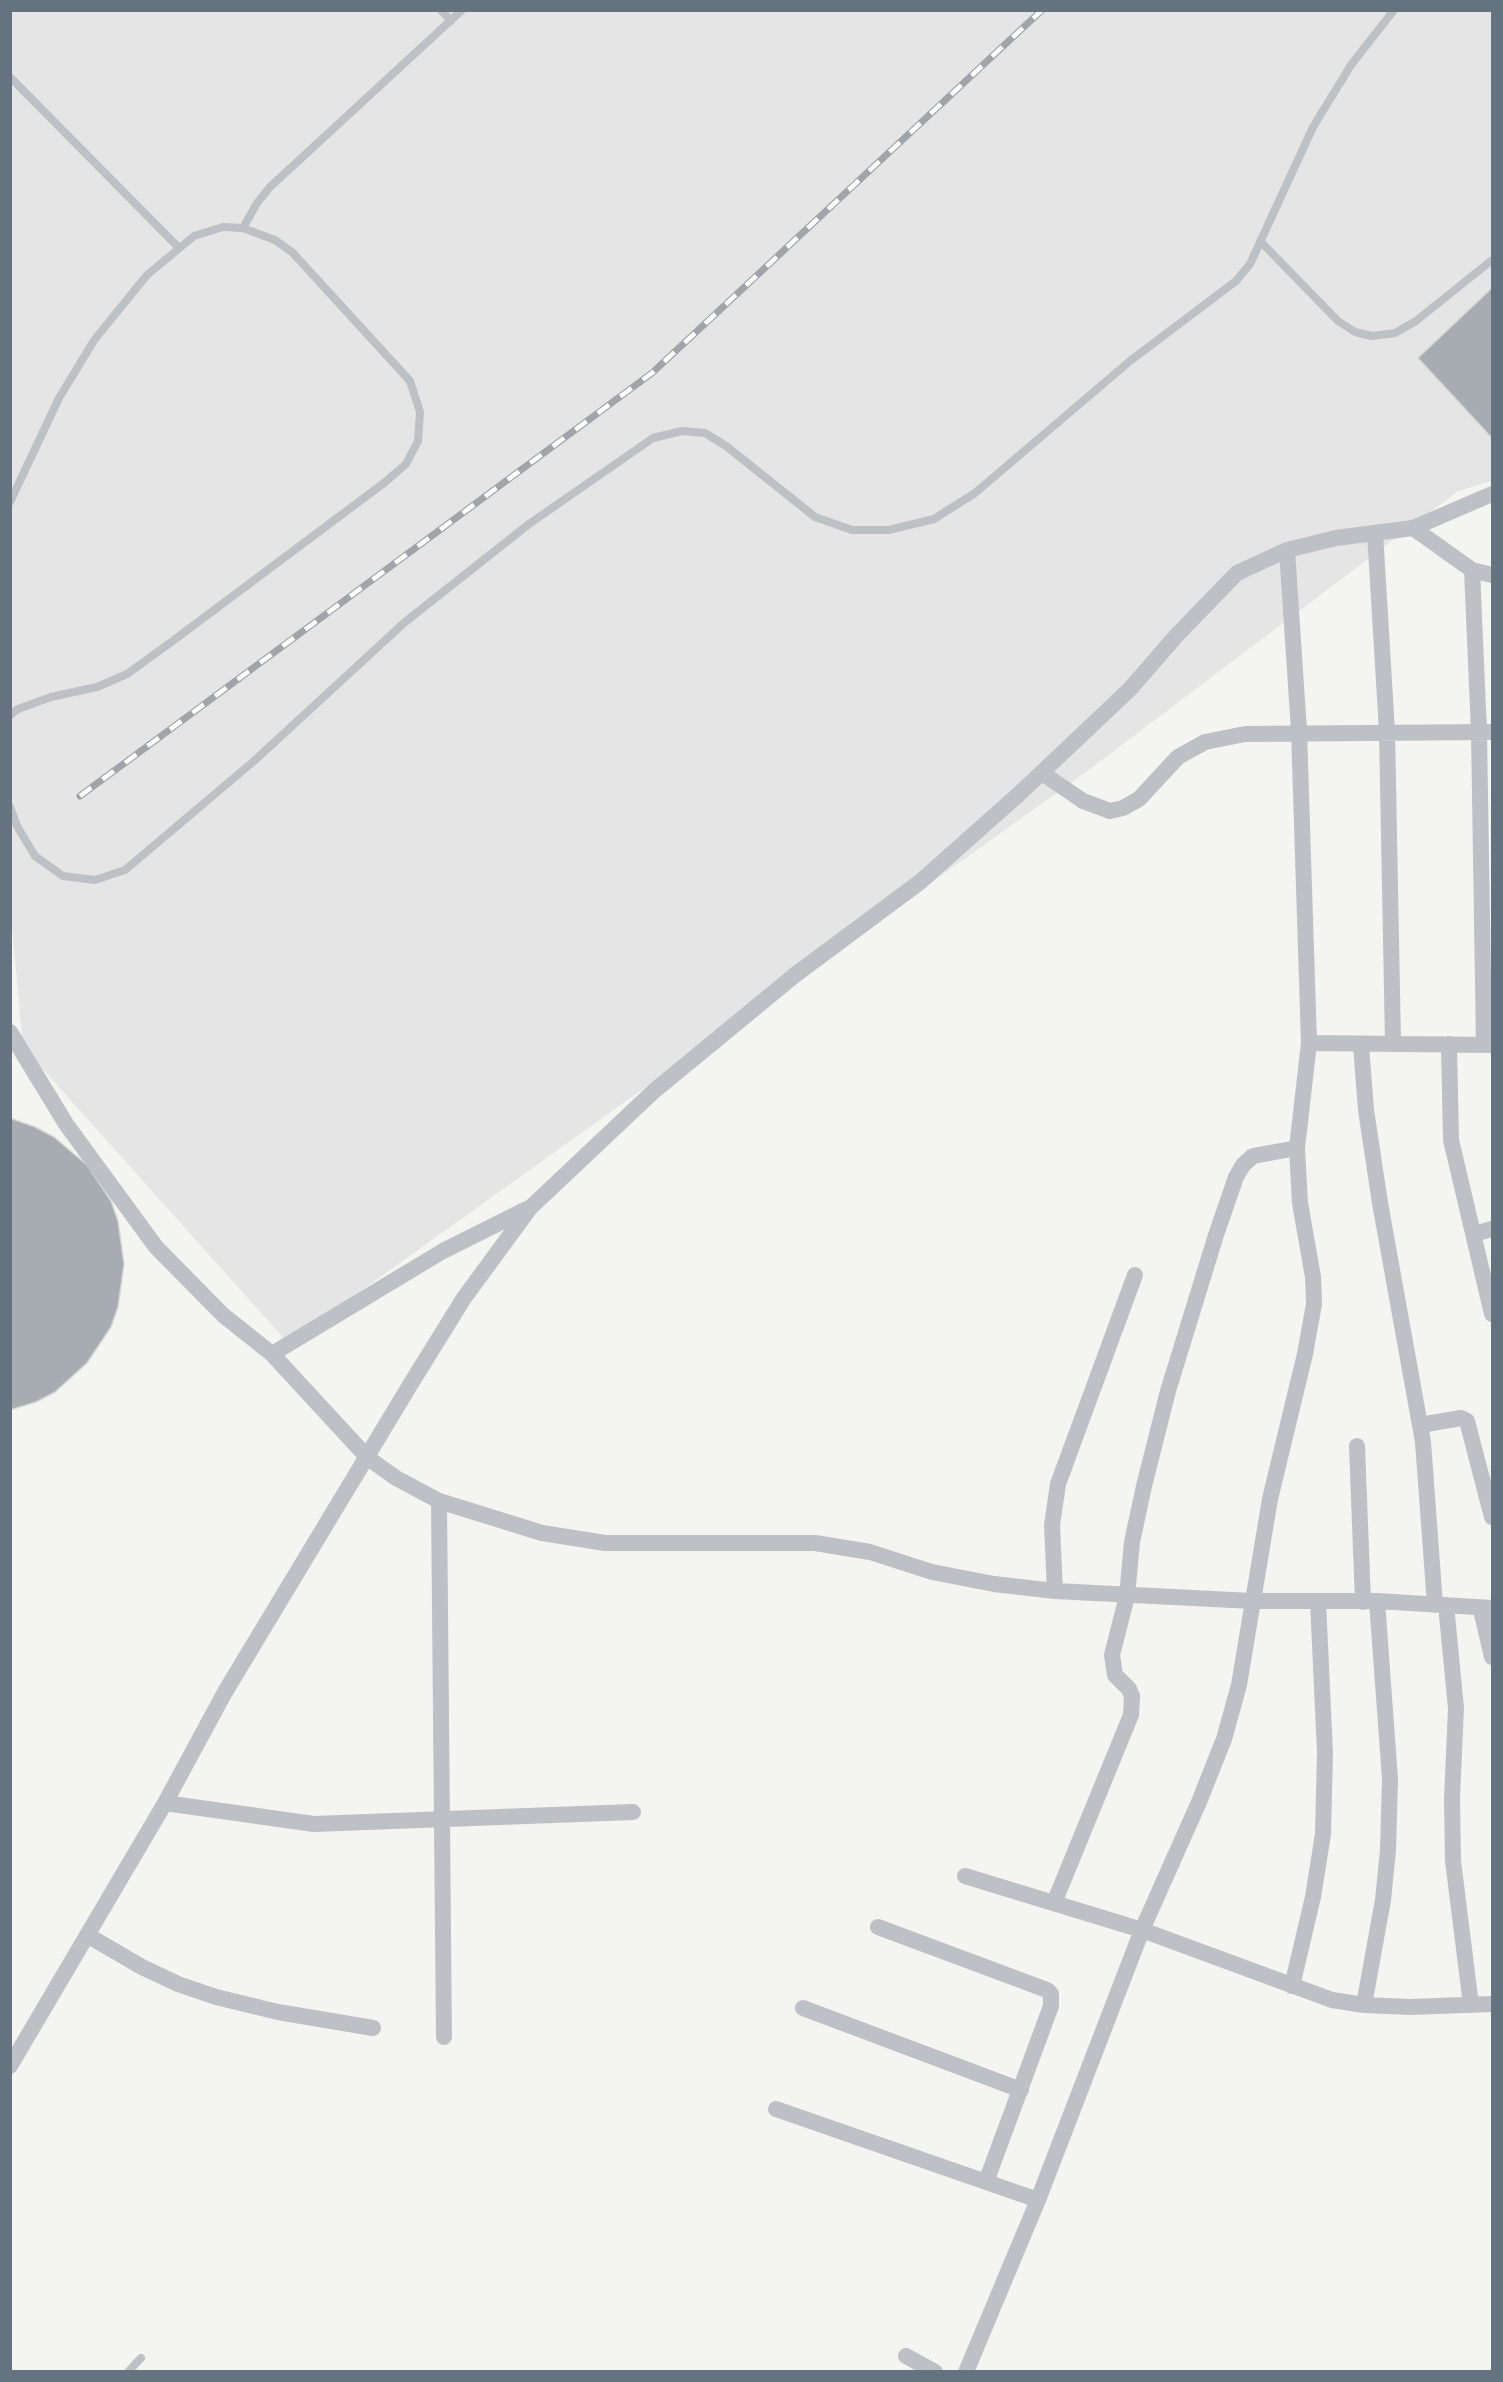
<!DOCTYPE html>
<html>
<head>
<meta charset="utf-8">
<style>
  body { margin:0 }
  #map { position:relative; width:1503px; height:2382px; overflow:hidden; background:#f4f4f0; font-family:"Varela Round",sans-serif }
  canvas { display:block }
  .frame { position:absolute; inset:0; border:12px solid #65727f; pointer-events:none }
</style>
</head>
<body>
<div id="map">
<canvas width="1503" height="2382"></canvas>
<div class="frame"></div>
</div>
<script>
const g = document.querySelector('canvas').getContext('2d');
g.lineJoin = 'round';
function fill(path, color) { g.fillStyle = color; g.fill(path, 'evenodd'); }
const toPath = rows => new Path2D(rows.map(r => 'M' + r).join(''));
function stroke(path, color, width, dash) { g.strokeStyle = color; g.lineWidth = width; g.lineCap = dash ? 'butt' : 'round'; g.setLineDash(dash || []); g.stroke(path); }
fill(toPath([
  [10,11,1492,11,1492,481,1458,491,1090,769,288,1343,23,1047,10,905]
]), '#e4e5e4');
const building = toPath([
  [1492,288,1492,438,1418,358,1492,288],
  [10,1118,35,1127,54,1137,87,1165,111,1201,118,1221,124,1264,118,1307,111,1327,87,1363,55,1392,36,1402,10,1410,10,1118]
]);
fill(building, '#a6acb2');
stroke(building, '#d5d5d3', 1.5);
stroke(toPath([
  [441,10,451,21],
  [10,77,179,248],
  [243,228,257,203,270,187,462,10],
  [1260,241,1338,321,1355,332,1372,336,1395,333,1416,321,1492,260],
  [10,502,59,398,95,339,147,275,194,236,223,227,243,228,275,240,292,252,410,381,420,412,418,441,406,464,384,483,170,643,127,674,97,687,51,697,18,709,10,715],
  [10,807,17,826,35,856,63,876,95,880,125,870,254,761,405,622,529,524,653,438,682,431,705,433,726,446,815,517,852,530,889,530,934,519,975,493,1130,361,1236,281,1250,264,1313,127,1351,65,1394,10],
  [128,2372,141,2358]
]), '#bdc0c4', 8);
stroke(toPath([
  [1413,528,1472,570,1492,575],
  [1375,533,1387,731,1393,1043],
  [1472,570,1479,732,1484,1045],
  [1042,773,1083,801,1110,811,1123,808,1139,799,1178,757,1205,742,1245,734,1492,732],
  [10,1032,66,1124,156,1247,223,1315,272,1354,368,1458,396,1478,439,1501,542,1533,605,1543,815,1543,870,1552,932,1572,994,1584,1055,1591,1252,1601,1377,1601,1492,1608],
  [1309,1043,1492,1045],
  [1449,1044,1451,1140,1492,1314],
  [1361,1045,1366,1110,1380,1203,1423,1442,1435,1605],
  [1474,1234,1492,1229],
  [272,1354,443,1251,527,1209],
  [1420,1425,1461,1418,1467,1421,1492,1517],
  [1357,1446,1363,1602],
  [439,1501,444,2037],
  [1055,1591,1052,1525,1058,1484,1135,1275],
  [1446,1605,1456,1708,1452,1798,1453,1861,1471,2005],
  [1481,1610,1492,1657],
  [165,1803,314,1824,633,1812],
  [965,1876,1142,1930,1332,2000,1364,2005,1410,2007,1492,2004],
  [1054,1903,1131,1715,1132,1696,1129,1689,1115,1675,1112,1655,1127,1596,1132,1542,1144,1486,1168,1391,1216,1235,1236,1177,1243,1165,1253,1156,1297,1148],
  [878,1927,1047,1990,1051,1994,1051,2006,986,2182],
  [87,1935,142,1967,178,1984,216,1997,278,2012,373,2028],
  [1292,1986,1313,1897,1323,1834,1325,1753,1318,1601],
  [1364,2005,1383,1900,1388,1850,1390,1779,1377,1601],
  [803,2008,1021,2090],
  [10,2066,165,1803,225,1692,410,1385,464,1298,530,1208,654,1091,795,975,920,882,1019,794,1130,689,1176,636,1237,573,1287,550,1336,538,1413,528,1492,494],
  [776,2109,1038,2200],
  [906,2356,935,2372],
  [966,2372,1038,2200,1142,1930,1199,1802,1224,1739,1239,1685,1270,1499,1305,1354,1314,1304,1313,1277,1300,1203,1297,1148,1309,1043,1299,731,1287,550]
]), '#bdc0c4', 16);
const rail = toPath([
  [80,796,652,373,1042,10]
]);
stroke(rail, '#a1a5aa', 7);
stroke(rail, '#fff', 4.5, [14]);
</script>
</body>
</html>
